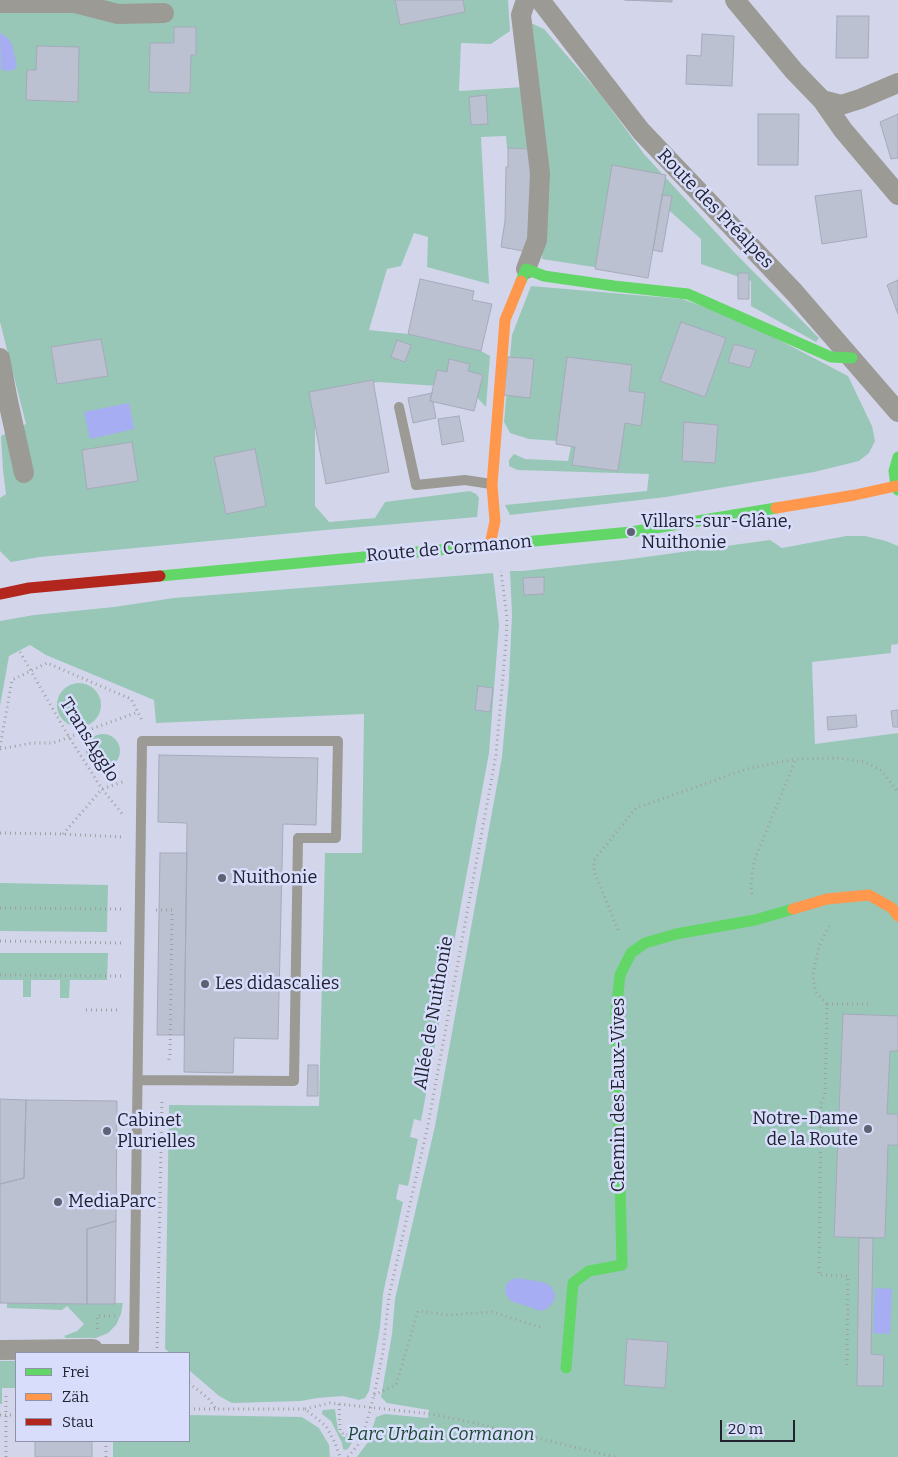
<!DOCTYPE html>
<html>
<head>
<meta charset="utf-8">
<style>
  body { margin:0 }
  #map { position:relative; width:898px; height:1457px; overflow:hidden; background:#d3d6eb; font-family:Bitter,serif }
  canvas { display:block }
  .legend { position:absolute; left:15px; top:1352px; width:175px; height:90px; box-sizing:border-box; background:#d8ddfb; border:1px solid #8f93aa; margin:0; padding:6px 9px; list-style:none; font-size:15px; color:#212331 }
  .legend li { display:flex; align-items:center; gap:10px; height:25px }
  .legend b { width:25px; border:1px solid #8f93aa }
  .scale { position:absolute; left:720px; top:1420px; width:75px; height:22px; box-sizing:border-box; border:2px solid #212331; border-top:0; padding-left:6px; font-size:15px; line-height:18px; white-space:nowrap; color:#212331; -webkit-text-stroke:4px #d8ddfb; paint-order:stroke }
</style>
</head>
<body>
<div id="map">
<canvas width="898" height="1457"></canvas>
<ul class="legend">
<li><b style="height:6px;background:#63d668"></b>Frei</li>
<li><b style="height:6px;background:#ff974d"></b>Zäh</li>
<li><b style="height:6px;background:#b3261e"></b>Stau</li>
</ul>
<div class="scale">20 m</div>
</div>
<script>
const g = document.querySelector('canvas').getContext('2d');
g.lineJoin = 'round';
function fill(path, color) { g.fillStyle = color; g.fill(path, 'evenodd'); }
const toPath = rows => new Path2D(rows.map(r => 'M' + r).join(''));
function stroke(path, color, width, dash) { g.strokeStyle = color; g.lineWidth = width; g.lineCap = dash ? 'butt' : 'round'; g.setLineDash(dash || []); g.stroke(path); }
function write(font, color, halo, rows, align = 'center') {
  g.font = font + ' Bitter,serif'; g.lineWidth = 5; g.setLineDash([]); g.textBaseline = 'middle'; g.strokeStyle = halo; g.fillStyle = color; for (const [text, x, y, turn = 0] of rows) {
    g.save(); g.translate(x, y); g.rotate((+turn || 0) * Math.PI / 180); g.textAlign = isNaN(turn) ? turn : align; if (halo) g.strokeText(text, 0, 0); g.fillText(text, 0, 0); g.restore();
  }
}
fill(toPath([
  [0,0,508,0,510,31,491,44,461,43,459,91,524,87,531,148,507,148,506,136,481,137,489,284,427,267,428,237,414,233,401,266,387,269,369,330,408,334,481,351,490,356,486,407,468,388,378,382,315,395,315,506,329,522,375,518,385,502,470,491,476,494,479,498,477,517,326,530,40,557,11,562,0,551,0,498,6,494,3,470,1,436,26,424,0,322],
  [531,23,544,29,600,94,644,154,734,252,819,338,816,342,751,306,751,281,701,264,701,239,643,187,600,268,542,259,544,179],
  [531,286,682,299,739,319,848,376,872,426,875,441,869,453,859,461,814,472,666,497,510,515,505,505,647,491,649,474,517,470,509,466,509,460,514,454,525,459,568,461,572,442,529,439,510,433,504,422,512,335],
  [846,536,865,536,886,541,898,546,898,644,891,645,891,653,812,662,815,744,898,733,898,1457,357,1457,368,1442,376,1417,385,1414,428,1418,429,1410,387,1403,381,1397,392,1334,395,1299,435,1126,502,757,509,679,512,615,510,571,522,571,631,559,770,540,782,548],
  [493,573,499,625,489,753,421,1121,414,1119,410,1137,418,1139,408,1186,399,1184,396,1199,403,1202,383,1294,380,1327,369,1391,365,1398,359,1400,343,1396,317,1398,301,1401,232,1403,219,1396,189,1370,189,1353,170,1353,165,1349,169,1105,319,1106,325,853,362,853,364,714,156,723,154,700,46,655,30,645,9,656,0,706,0,621,34,615,114,607,174,598],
  '57 705a22 22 0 1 1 44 0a22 22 0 1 1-44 0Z',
  '86 751a17 17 0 1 1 34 0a17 17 0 1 1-34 0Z',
  [0,883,108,885,107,932,0,931],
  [0,953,108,953,107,980,70,980,69,998,60,998,60,980,31,980,31,997,23,997,23,980,0,980],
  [7,1301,123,1303,121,1314,116,1325,108,1333,96,1338,66,1338,64,1336,77,1331,84,1324,67,1306,62,1310,7,1308],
  [0,1361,16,1361,16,1409,15,1409,15,1388,2,1388,2,1404,0,1404],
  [335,1409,338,1431,343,1437,356,1436,348,1449,345,1450,343,1449,342,1443,331,1421,322,1414,322,1412,323,1410],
  [189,1415,302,1417,319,1428,329,1445,330,1457,113,1457,113,1441,189,1441]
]), '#98c7b8');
fill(toPath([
  [0,33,9,39,12,45,17,65,14,70,6,71,1,69],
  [129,403,134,429,90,439,84,412],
  [516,1278,542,1282,551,1286,555,1294,554,1301,548,1308,541,1311,511,1301,506,1295,505,1289,508,1282],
  [875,1288,892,1289,890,1334,873,1333]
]), '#a7adf3');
const building = toPath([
  [395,0,463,0,465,12,400,25,395,0],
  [625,0,672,0,672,2,625,0],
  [837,16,869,16,868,58,836,58,837,16],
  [174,27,196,27,196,55,191,55,190,93,149,92,150,43,174,43,174,27],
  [702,34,734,36,732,86,686,84,687,55,701,56,702,34],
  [37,46,79,47,78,102,26,100,27,70,36,70,37,46],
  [486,95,488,124,471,125,469,97,486,95],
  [758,114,799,114,798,165,758,165,758,114],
  [898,114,898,158,891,159,880,122,898,114],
  [508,148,533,149,529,252,501,247,505,221,506,167,508,167,508,148],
  [612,165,666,175,648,278,595,269,612,165],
  [861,190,867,237,822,244,815,196,861,190],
  [662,195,672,196,662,252,653,250,662,195],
  [738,273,749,273,749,299,738,299,738,273],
  [420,279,474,291,472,300,492,304,481,351,408,334,420,279],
  [898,280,898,314,887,285,898,280],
  [681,322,726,338,705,397,660,381,681,322],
  [101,339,108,376,57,384,51,347,101,339],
  [397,340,411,345,405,362,391,357,397,340],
  [734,344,756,350,750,368,728,362,734,344],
  [508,357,534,359,530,398,504,395,508,357],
  [567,357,632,365,629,391,645,393,641,426,625,423,618,471,572,465,575,447,556,444,567,357],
  [449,359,470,364,468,371,483,375,474,411,430,401,437,370,447,372,449,359],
  [373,380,389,472,326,484,309,392,373,380],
  [432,393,430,401,433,402,436,418,413,423,408,398,432,393],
  [459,416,464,441,442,445,438,419,459,416],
  [684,422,718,425,715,463,682,461,684,422],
  [132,442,138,481,87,489,82,450,132,442],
  [255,449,266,506,226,514,214,457,255,449],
  [544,577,544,594,524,595,523,578,544,577],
  [478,686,493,688,490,712,475,710,478,686],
  [898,710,898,727,893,727,891,711,898,710],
  [856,715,857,727,828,730,827,717,856,715],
  [159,755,318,758,316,825,283,824,278,1039,234,1038,233,1073,184,1072,187,823,158,822,159,755],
  [160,853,187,853,184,1035,157,1035,160,853],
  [843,1014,898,1016,898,1051,890,1051,887,1114,898,1114,898,1145,888,1145,885,1238,834,1237,843,1014],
  [308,1065,318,1065,318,1096,307,1096,308,1065],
  [0,1099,26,1100,24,1178,0,1184,0,1099],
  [26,1100,117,1101,116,1221,87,1229,87,1304,0,1303,0,1184,24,1178,26,1100],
  [116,1221,115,1304,87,1304,87,1229,116,1221],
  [859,1238,873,1238,871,1354,884,1355,883,1386,857,1386,859,1238],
  [627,1339,668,1342,665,1388,624,1385,627,1339],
  [35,1441,92,1441,92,1457,35,1457,35,1441]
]);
fill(building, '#bcc1d1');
stroke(building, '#a5aaba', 1);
stroke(toPath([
  [20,652,69,737,102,789,124,816],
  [0,747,12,680,47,663,131,699,142,720,142,723],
  [0,749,32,743,53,743,138,712],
  [0,833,62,834,123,837],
  [63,834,102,789,125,781],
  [752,894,751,885,754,861,796,759,840,758,865,762,882,771,898,792],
  [0,908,122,909],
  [156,910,172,910,170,1055,168,1063],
  [618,930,594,871,594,860,636,808,747,769,796,759],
  [0,941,122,943],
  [0,975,122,976],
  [827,1004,815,991,813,974,819,946,829,926],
  [86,1010,121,1010],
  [97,1329,97,1316,118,1316],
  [157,1353,162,1098],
  [847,1365,848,1276,819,1275,821,1103,825,1095,827,1004,868,1004],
  [189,1383,208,1398,216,1409,305,1409,326,1426,335,1443,340,1457],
  [374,1395,396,1385,418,1311,449,1315,492,1312,543,1328],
  [339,1404,340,1430,344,1435,364,1433],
  [189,1409,216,1409],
  [305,1409,330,1403,431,1414,484,1425,615,1457],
  [0,1415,16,1415],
  [6,1457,6,1393],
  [106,1457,106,1441],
  [348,1457,362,1440,374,1395,383,1352,389,1296,428,1125,496,755,506,643,507,618,501,571]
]), '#a0a0a2', 3, [1, 4]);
stroke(toPath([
  [399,407,416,485,465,480,491,484],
  [93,1349,134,1349,142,741,338,741,336,838,298,838,294,1081,138,1080]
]), '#9b9a94', 10);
stroke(toPath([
  [540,0,641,131,795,293,898,412],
  [735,0,794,71,822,100,841,105,860,99,898,83],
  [0,3,75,3,118,14,164,13],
  [822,100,843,130,898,195],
  [526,269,537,240,540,173,521,15,526,0],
  [0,358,8,401,24,473],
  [0,1350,93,1349]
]), '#9b9a94', 20);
stroke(toPath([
  [521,281,526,269,544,276,614,286,688,294,831,357,852,358],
  [898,457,894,471,896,486,898,490],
  [160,576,631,532,776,508],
  [566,1368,573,1283,589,1271,622,1265,616,1013,620,975,631,953,645,943,676,934,755,920,793,909]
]), '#63d668', 11);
stroke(toPath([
  [776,508,855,495,896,486],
  [490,545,495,521,492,485,505,320,521,281],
  [793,909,827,899,869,895,892,908,898,916]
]), '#ff974d', 11);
stroke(toPath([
  [0,594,29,588,160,576]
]), '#b3261e', 11);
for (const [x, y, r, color] of [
  [631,532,5,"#5f6272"],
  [222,878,5,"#5f6272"],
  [205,984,5,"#5f6272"],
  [868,1129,5,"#5f6272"],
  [107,1131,5,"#5f6272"],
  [58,1202,5,"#5f6272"]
]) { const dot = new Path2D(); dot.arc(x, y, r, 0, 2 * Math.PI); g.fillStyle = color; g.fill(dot); stroke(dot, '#d8ddfb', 2); }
write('18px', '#212331', '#d8ddfb', [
  ["Route des Préalpes",715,209,46],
  ["Route de Cormanon",449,549,-5],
  ["TransAgglo",89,740,58],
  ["Allée de Nuithonie",434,1013,-80],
  ["Chemin des Eaux-Vives",619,1095,-90]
]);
write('18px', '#212331', '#d8ddfb', [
  ["Villars-sur-Glâne,",641,522],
  ["Nuithonie",641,543],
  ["Nuithonie",232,878],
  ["Les didascalies",215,984],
  ["Notre-Dame",858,1119,"right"],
  ["de la Route",858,1140,"right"],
  ["Cabinet",117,1121],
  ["Plurielles",117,1142],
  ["MediaParc",68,1202]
], 'left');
write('italic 18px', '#1a4831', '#d8ddfb', [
  ["Parc Urbain Cormanon",441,1435]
]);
</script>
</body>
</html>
